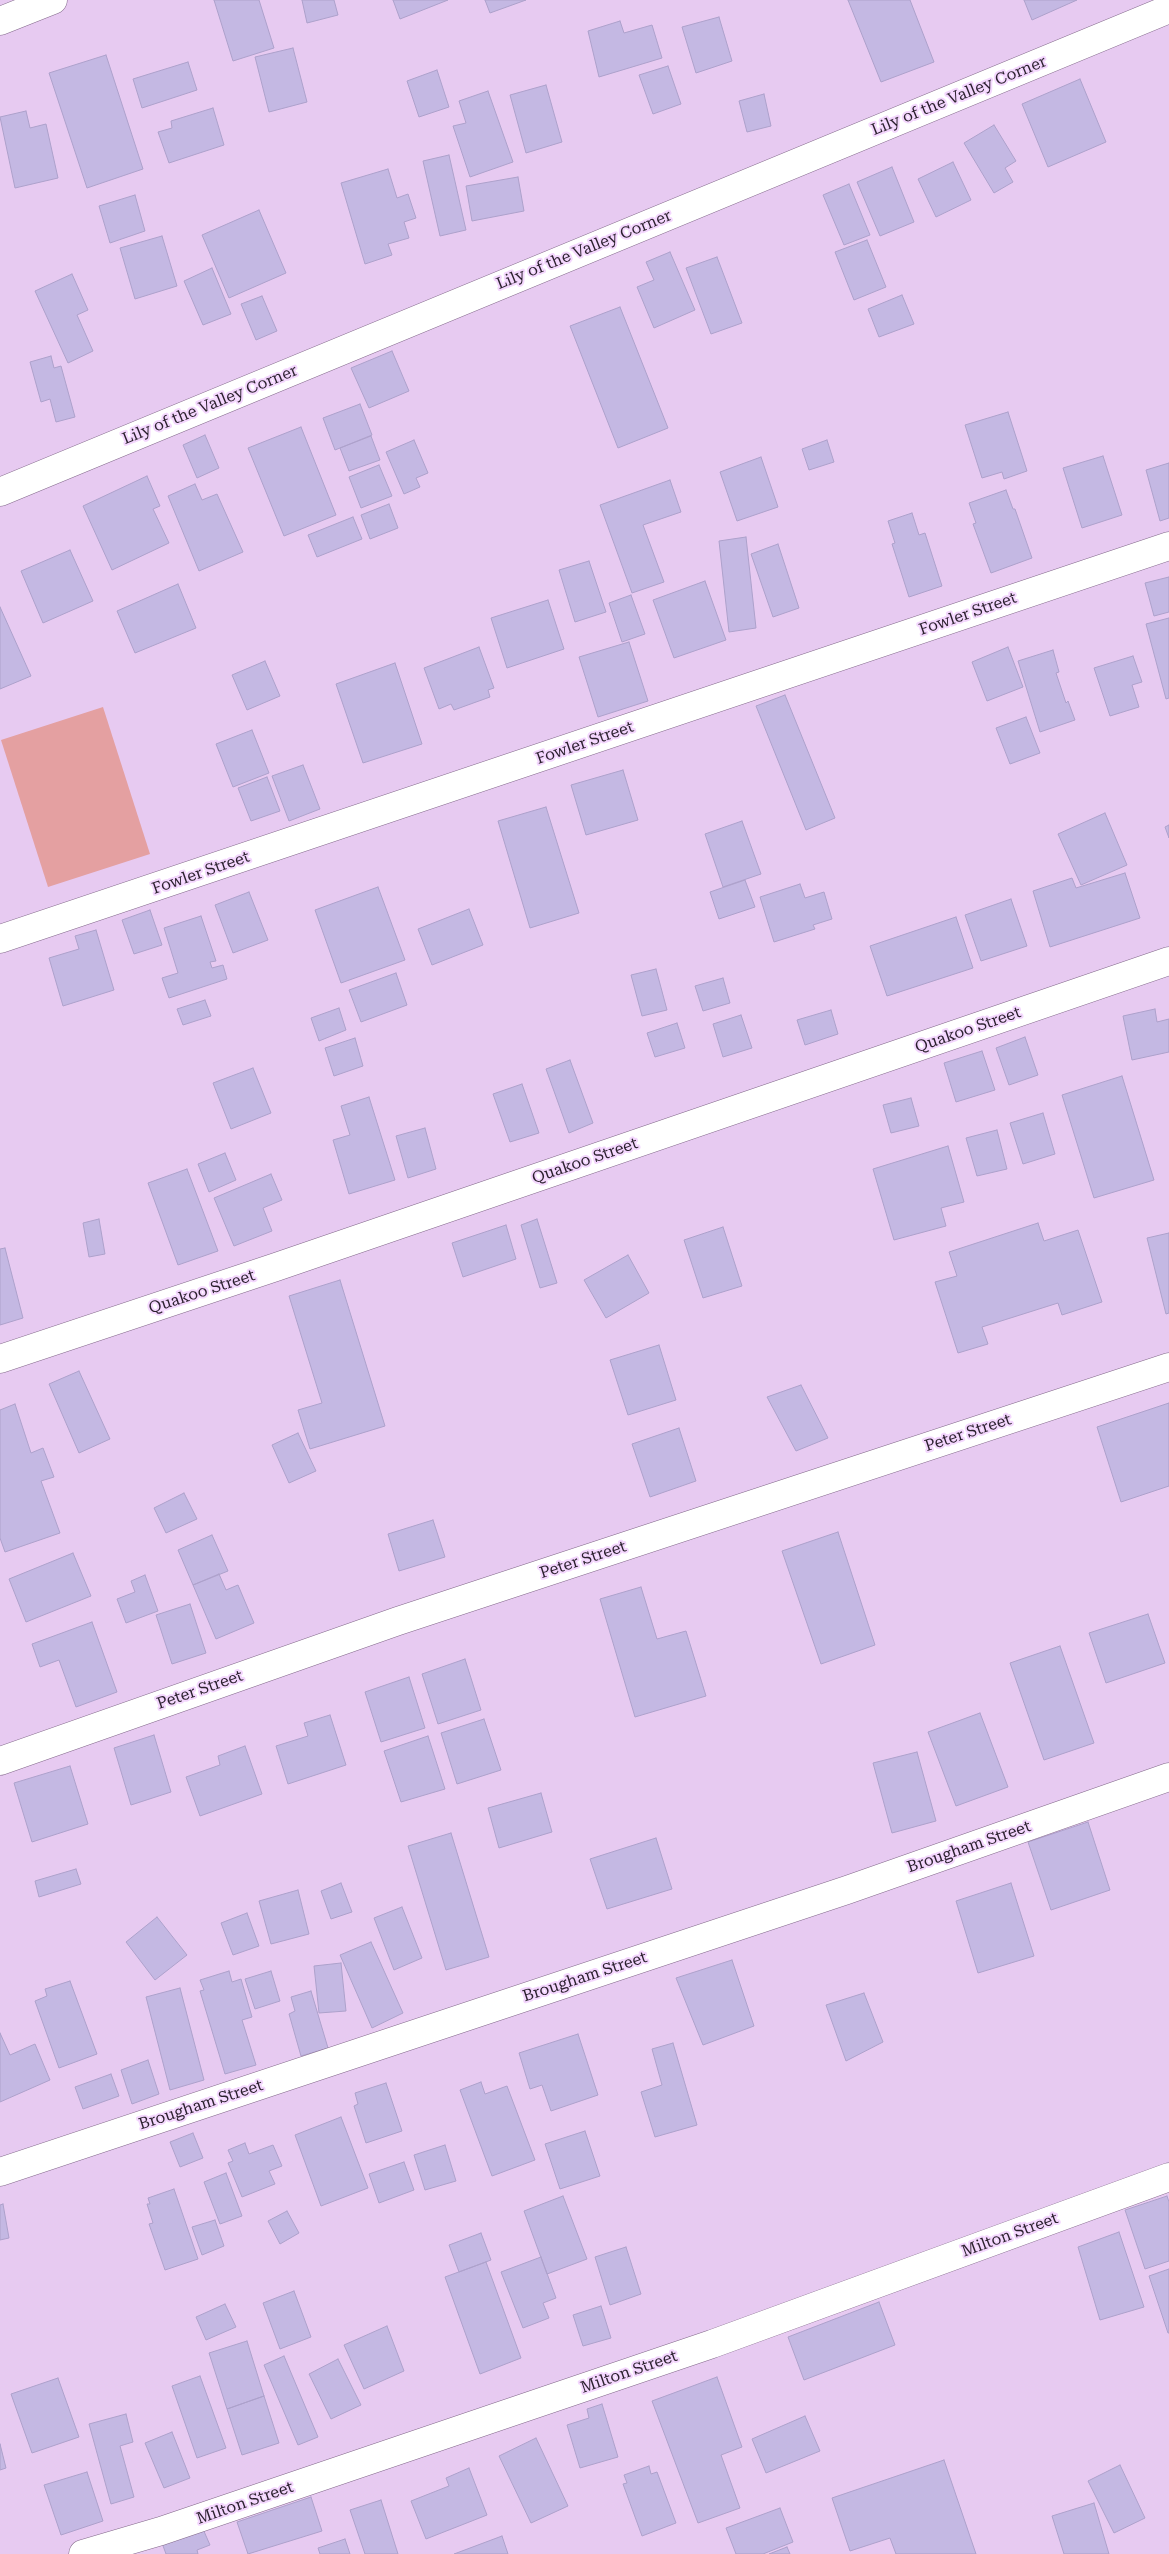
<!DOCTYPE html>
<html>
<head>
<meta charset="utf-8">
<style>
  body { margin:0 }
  canvas { display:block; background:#e7caf1 }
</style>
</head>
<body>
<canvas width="1169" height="2554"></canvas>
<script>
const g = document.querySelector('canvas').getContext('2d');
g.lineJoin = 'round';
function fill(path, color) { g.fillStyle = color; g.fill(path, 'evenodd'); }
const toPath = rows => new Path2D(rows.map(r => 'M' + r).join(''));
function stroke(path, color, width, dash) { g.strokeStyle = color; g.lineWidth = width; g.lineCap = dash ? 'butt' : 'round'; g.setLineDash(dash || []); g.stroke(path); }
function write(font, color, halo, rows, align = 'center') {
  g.font = font + ' "Roboto Serif",serif'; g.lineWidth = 4; g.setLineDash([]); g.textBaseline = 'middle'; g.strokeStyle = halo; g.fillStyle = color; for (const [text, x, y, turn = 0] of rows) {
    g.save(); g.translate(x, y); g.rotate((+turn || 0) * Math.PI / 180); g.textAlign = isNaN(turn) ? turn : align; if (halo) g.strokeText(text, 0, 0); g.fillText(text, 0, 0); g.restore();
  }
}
fill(toPath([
  [103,707,150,854,48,887,1,740]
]), '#e4a0a1');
const building = toPath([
  [214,0,259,0,274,48,233,61,214,0],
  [302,0,334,0,338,15,307,23,302,0],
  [393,0,448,0,400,19,393,0],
  [485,0,526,0,490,13,485,0],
  [848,0,910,0,934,62,881,82,848,0],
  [1024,0,1077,0,1032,20,1024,0],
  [719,17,732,61,696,73,682,27,719,17],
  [620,21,624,33,652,25,662,58,599,77,588,31,620,21],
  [293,48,307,102,269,112,255,57,293,48],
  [106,55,143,169,87,188,49,73,106,55],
  [188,62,197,90,142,108,133,79,188,62],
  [668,66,681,104,653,114,639,75,668,66],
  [437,70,449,107,419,117,407,81,437,70],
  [1080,79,1106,142,1048,167,1022,104,1080,79],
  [546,85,562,142,526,153,510,95,546,85],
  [488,91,513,162,470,177,453,126,466,123,459,101,488,91],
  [764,94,771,126,747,132,739,101,764,94],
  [213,108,224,145,169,163,158,132,172,128,171,121,213,108],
  [26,111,30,128,46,124,58,178,15,188,0,117,26,111],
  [994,125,1016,161,1005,168,1013,182,994,193,964,143,994,125],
  [449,155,466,230,440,236,423,161,449,155],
  [953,162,971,200,936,217,918,179,953,162],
  [892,167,914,222,880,236,857,182,892,167],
  [388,169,397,198,408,194,416,218,404,222,409,238,388,244,392,255,365,264,341,183,388,169],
  [518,177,524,211,472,221,466,186,518,177],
  [849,184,870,235,844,245,823,195,849,184],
  [135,195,145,231,110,243,99,206,135,195],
  [259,210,286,273,229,298,202,235,259,210],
  [162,236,177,286,135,299,120,248,162,236],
  [867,240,886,287,854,300,835,252,867,240],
  [670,252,695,310,654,328,637,287,654,280,646,262,670,252],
  [717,257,742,323,711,334,686,268,717,257],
  [212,268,231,314,203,325,184,281,212,268],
  [72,274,88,310,77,315,93,351,68,363,35,291,72,274],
  [902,295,914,324,879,337,868,309,902,295],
  [262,296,277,331,256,340,241,304,262,296],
  [620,307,668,428,618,448,570,326,620,307],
  [392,351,409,391,369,408,351,368,392,351],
  [51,356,54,368,61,366,75,417,56,422,50,399,41,402,30,362,51,356],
  [360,404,372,435,335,450,323,418,360,404],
  [1008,412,1027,471,1004,479,1002,472,982,478,965,425,1008,412],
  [301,427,336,515,284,536,248,448,301,427],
  [205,435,219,468,197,478,183,445,205,435],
  [371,436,380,460,349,471,340,448,371,436],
  [414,440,428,473,416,478,420,487,404,494,386,452,414,440],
  [827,440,834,462,809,470,802,449,827,440],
  [1103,456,1122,515,1082,528,1063,468,1103,456],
  [761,457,778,507,737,521,720,472,761,457],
  [1169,463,1169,518,1160,521,1146,470,1169,463],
  [379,465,392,496,361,508,349,477,379,465],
  [147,476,160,506,153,509,169,543,112,570,83,506,147,476],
  [670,480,681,512,643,525,664,582,632,593,600,505,670,480],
  [195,484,202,500,217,494,243,552,199,571,168,496,195,484],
  [1006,490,1013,509,1015,509,1032,558,991,573,973,524,976,523,969,503,1006,490],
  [389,504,398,528,370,539,361,515,389,504],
  [912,513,919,535,925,533,942,586,909,597,892,544,895,543,888,521,912,513],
  [353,517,362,539,317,557,308,535,353,517],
  [746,537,756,628,729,632,719,541,746,537],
  [778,544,799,608,773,617,751,554,778,544],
  [70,550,93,601,43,623,21,571,70,550],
  [589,561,606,612,575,622,559,570,589,561],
  [1169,577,1169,612,1154,616,1145,583,1169,577],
  [705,581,726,640,674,658,653,600,705,581],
  [178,584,196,628,135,653,117,611,178,584],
  [631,595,645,634,622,642,609,603,631,595],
  [548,600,564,649,507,668,491,618,548,600],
  [0,607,31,676,0,689,0,607],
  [1169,618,1169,698,1166,699,1146,624,1169,618],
  [629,642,648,701,598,717,579,657,629,642],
  [479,647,494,688,488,690,490,697,454,710,451,704,439,709,424,668,479,647],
  [1008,647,1023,687,987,701,972,662,1008,647],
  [1053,650,1059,672,1056,673,1066,703,1068,701,1075,720,1040,732,1018,661,1053,650],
  [1133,656,1142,682,1132,685,1139,707,1110,716,1094,668,1133,656],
  [265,661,280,696,247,710,232,675,265,661],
  [395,663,422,744,363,763,336,684,395,663],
  [785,695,835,818,806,830,756,706,785,695],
  [1026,717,1040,753,1010,764,996,728,1026,717],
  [252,730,269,773,233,787,216,744,252,730],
  [303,765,320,809,289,821,272,776,303,765],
  [623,770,638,820,586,835,571,785,623,770],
  [267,777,280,811,251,821,238,788,267,777],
  [546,807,579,913,530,928,498,821,546,807],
  [1105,813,1127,865,1081,885,1058,834,1105,813],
  [742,821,761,874,723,887,705,834,742,821],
  [1169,825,1169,838,1165,827,1169,825],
  [1125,873,1140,918,1050,947,1033,891,1072,878,1076,888,1125,873],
  [745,880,755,907,719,919,710,892,745,880],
  [800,884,805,898,824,892,832,919,813,925,815,929,774,942,760,897,800,884],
  [378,887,405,960,341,983,315,910,378,887],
  [249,892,268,940,233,953,215,905,249,892],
  [1011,899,1027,946,981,961,965,915,1011,899],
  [469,909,483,945,432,965,418,929,469,909],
  [150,910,162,945,134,954,122,920,150,910],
  [201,916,216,961,210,962,212,968,223,965,227,979,169,998,162,978,178,973,164,928,201,916],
  [956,917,973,968,887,996,870,946,956,917],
  [96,930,114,990,63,1006,49,958,79,949,75,936,96,930],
  [656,969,667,1010,642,1016,631,975,656,969],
  [396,973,407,1005,361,1022,349,990,396,973],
  [723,978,730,1003,703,1011,695,986,723,978],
  [205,1000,211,1016,183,1025,177,1009,205,1000],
  [339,1008,346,1030,319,1041,311,1018,339,1008],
  [1155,1009,1157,1022,1169,1019,1169,1052,1132,1060,1123,1016,1155,1009],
  [831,1010,838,1034,805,1045,797,1020,831,1010],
  [741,1015,752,1048,723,1057,713,1024,741,1015],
  [677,1023,685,1048,655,1057,647,1033,677,1023],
  [1025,1037,1038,1075,1009,1085,996,1048,1025,1037],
  [355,1038,363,1066,334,1076,325,1048,355,1038],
  [982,1051,995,1090,956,1102,944,1063,982,1051],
  [570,1060,593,1123,569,1133,546,1069,570,1060],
  [253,1068,271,1113,231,1129,213,1083,253,1068],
  [1122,1076,1154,1180,1094,1198,1062,1095,1122,1076],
  [522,1084,539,1133,510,1142,493,1094,522,1084],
  [369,1097,395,1180,349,1194,333,1140,350,1135,341,1106,369,1097],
  [911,1098,919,1126,891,1133,883,1105,911,1098],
  [1043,1113,1055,1154,1023,1164,1010,1123,1043,1113],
  [425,1128,436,1169,408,1178,396,1136,425,1128],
  [997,1130,1007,1169,977,1176,966,1138,997,1130],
  [948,1146,964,1202,941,1208,946,1226,894,1240,873,1169,948,1146],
  [225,1153,236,1180,209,1192,198,1164,225,1153],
  [187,1169,218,1251,178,1265,148,1183,187,1169],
  [271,1174,282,1200,263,1208,272,1231,234,1246,214,1198,271,1174],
  [99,1219,105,1254,89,1257,83,1223,99,1219],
  [537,1219,557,1283,540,1288,521,1225,537,1219],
  [1038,1223,1044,1241,1078,1230,1102,1302,1062,1315,1058,1303,982,1327,988,1344,958,1353,935,1282,957,1276,949,1252,1038,1223],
  [506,1225,516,1259,463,1277,452,1243,506,1225],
  [723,1227,742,1286,703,1298,684,1240,723,1227],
  [1169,1233,1169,1313,1166,1314,1147,1238,1169,1233],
  [5,1248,23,1318,0,1325,0,1249,5,1248],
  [628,1255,649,1293,606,1318,584,1280,628,1255],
  [340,1280,385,1426,310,1449,298,1410,322,1403,289,1296,340,1280],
  [659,1345,676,1400,628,1415,610,1360,659,1345],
  [79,1371,110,1439,79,1453,49,1384,79,1371],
  [801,1385,828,1438,796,1451,767,1397,801,1385],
  [1169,1403,1169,1486,1121,1502,1097,1427,1169,1403],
  [15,1404,31,1453,43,1448,54,1477,41,1481,60,1533,5,1552,0,1538,0,1410,15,1404],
  [679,1428,696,1481,650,1497,632,1444,679,1428],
  [298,1433,316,1471,289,1483,272,1445,298,1433],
  [184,1493,197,1519,166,1533,154,1508,184,1493],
  [433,1520,445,1557,399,1571,388,1534,433,1520],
  [838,1532,875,1645,821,1664,782,1551,838,1532],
  [212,1535,228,1571,193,1585,178,1550,212,1535],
  [73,1553,91,1596,26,1622,9,1579,73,1553],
  [219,1574,226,1590,238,1585,254,1623,216,1639,193,1585,219,1574],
  [145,1575,158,1611,126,1623,117,1599,135,1592,131,1581,145,1575],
  [641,1587,657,1639,686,1631,706,1696,635,1717,600,1599,641,1587],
  [190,1604,206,1653,172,1664,156,1615,190,1604],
  [1148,1614,1165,1663,1106,1683,1089,1633,1148,1614],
  [92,1622,117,1692,76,1707,59,1660,40,1667,32,1644,92,1622],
  [1060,1646,1094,1743,1044,1760,1010,1663,1060,1646],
  [465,1659,481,1710,438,1724,422,1674,465,1659],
  [409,1677,425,1728,381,1742,365,1692,409,1677],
  [980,1713,1008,1787,956,1806,928,1732,980,1713],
  [330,1715,346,1765,288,1784,276,1746,308,1736,304,1723,330,1715],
  [484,1719,501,1770,457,1784,441,1733,484,1719],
  [154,1735,171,1792,131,1805,114,1748,154,1735],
  [428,1736,445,1789,401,1802,384,1751,428,1736],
  [245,1746,262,1794,200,1816,186,1777,220,1765,218,1756,245,1746],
  [917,1752,936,1821,892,1833,873,1763,917,1752],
  [70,1766,88,1824,32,1842,14,1783,70,1766],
  [541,1793,552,1832,499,1848,488,1808,541,1793],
  [1088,1822,1110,1890,1051,1910,1028,1842,1088,1822],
  [451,1833,489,1957,446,1970,408,1846,451,1833],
  [656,1838,672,1889,607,1909,590,1859,656,1838],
  [76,1869,81,1884,39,1897,35,1881,76,1869],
  [341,1883,352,1912,331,1919,321,1891,341,1883],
  [1011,1883,1034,1956,978,1973,956,1901,1011,1883],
  [298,1890,309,1934,271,1944,259,1901,298,1890],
  [402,1907,422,1958,394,1970,374,1918,402,1907],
  [247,1913,259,1946,233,1955,221,1923,247,1913],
  [157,1917,187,1955,155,1980,126,1942,157,1917],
  [371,1942,403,2013,372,2028,340,1955,371,1942],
  [732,1960,754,2026,703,2045,676,1978,732,1960],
  [341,1963,346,2011,319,2013,314,1966,341,1963],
  [229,1971,232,1982,241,1979,252,2017,242,2020,256,2065,225,2074,200,1991,204,1990,200,1980,229,1971],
  [271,1971,280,2001,255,2009,245,1979,271,1971],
  [70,1981,97,2054,59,2068,35,2001,47,1996,45,1989,70,1981],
  [180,1988,204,2080,170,2090,146,1997,180,1988],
  [311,1991,328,2048,301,2056,289,2014,295,2011,291,1997,311,1991],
  [864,1993,883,2042,846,2061,826,2005,864,1993],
  [0,2033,10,2055,35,2044,50,2080,0,2102,0,2033],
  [578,2034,598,2095,551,2111,542,2085,530,2089,519,2053,578,2034],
  [673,2043,697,2125,655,2137,641,2092,662,2085,652,2049,673,2043],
  [148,2060,159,2094,132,2104,121,2070,148,2060],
  [111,2074,119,2096,83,2109,75,2087,111,2074],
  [481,2082,485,2094,507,2086,535,2160,492,2176,460,2090,481,2082],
  [386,2083,402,2131,366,2143,354,2106,358,2104,355,2093,386,2083],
  [341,2117,368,2188,321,2206,295,2135,341,2117],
  [585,2131,600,2176,560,2189,545,2144,585,2131],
  [193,2133,203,2158,180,2167,170,2142,193,2133],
  [245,2143,249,2154,273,2145,282,2166,269,2171,275,2184,242,2197,228,2163,233,2161,228,2150,245,2143],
  [445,2145,456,2181,425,2190,414,2155,445,2145],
  [404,2162,414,2190,379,2203,369,2174,404,2162],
  [226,2173,242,2216,220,2224,204,2182,226,2173],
  [174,2189,198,2259,165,2270,149,2224,153,2223,147,2204,150,2204,148,2198,174,2189],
  [563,2196,587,2259,547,2274,524,2211,563,2196],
  [1167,2196,1169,2202,1169,2261,1145,2269,1125,2210,1167,2196],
  [3,2204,9,2238,0,2240,0,2205,3,2204],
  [287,2211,299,2233,280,2244,268,2221,287,2211],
  [215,2220,224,2246,202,2255,192,2227,215,2220],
  [1119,2232,1144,2307,1100,2320,1078,2247,1119,2232],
  [481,2233,491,2260,459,2272,449,2245,481,2233],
  [626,2247,641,2294,610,2305,595,2257,626,2247],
  [541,2257,556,2298,543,2303,549,2318,523,2328,501,2272,541,2257],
  [486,2262,521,2358,480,2374,445,2277,486,2262],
  [1169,2269,1169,2333,1168,2333,1149,2276,1169,2269],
  [294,2291,311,2337,280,2349,263,2303,294,2291],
  [879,2302,895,2345,804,2380,788,2337,879,2302],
  [225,2304,236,2327,206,2340,196,2317,225,2304],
  [601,2306,611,2338,583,2346,573,2315,601,2306],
  [387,2326,404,2371,364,2389,344,2345,387,2326],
  [247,2341,264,2396,227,2409,209,2353,247,2341],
  [284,2356,318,2437,298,2445,264,2365,284,2356],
  [338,2359,361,2405,331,2419,309,2374,338,2359],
  [200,2376,226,2448,197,2458,172,2386,200,2376],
  [717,2377,742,2447,721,2455,740,2508,698,2523,652,2401,717,2377],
  [58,2378,79,2437,32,2453,11,2394,58,2378],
  [264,2396,279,2443,242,2455,227,2409,264,2396],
  [602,2404,618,2457,580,2468,567,2425,589,2418,587,2409,602,2404],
  [126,2414,133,2442,120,2446,134,2497,111,2504,89,2424,126,2414],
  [805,2416,820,2451,766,2473,752,2439,805,2416],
  [172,2432,190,2478,164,2488,145,2443,172,2432],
  [536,2438,568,2506,531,2523,499,2456,536,2438],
  [0,2444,6,2468,0,2470,0,2444],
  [944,2460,976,2554,896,2554,890,2538,850,2551,832,2498,944,2460],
  [1120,2465,1145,2518,1114,2533,1088,2481,1120,2465],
  [649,2466,651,2474,657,2472,676,2523,642,2536,623,2484,627,2483,624,2475,649,2466],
  [469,2468,487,2515,426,2539,411,2501,449,2486,446,2478,469,2468],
  [87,2472,103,2521,61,2535,44,2485,87,2472],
  [311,2497,322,2531,248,2554,237,2522,311,2497],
  [381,2500,398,2554,365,2554,350,2510,381,2500],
  [1094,2503,1109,2554,1064,2554,1052,2516,1094,2503],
  [780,2508,793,2542,763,2554,736,2554,726,2528,780,2508],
  [203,2529,210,2545,197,2550,198,2554,166,2554,162,2543,203,2529],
  [502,2536,508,2554,454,2554,502,2536],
  [345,2539,350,2554,320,2554,318,2548,345,2539],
  [787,2547,790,2554,769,2554,787,2547]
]);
fill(building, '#c4b8e3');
stroke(building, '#ada1cb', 1);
const street = toPath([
  [0,21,53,0],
  [0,492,1169,9],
  [0,939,1169,546],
  [0,1359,276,1267,1169,961],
  [0,1761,398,1621,1169,1367],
  [0,2172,847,1890,1169,1777],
  [83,2554,161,2531,712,2344,1169,2177]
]);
stroke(street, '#83698b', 29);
stroke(street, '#fff', 28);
write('16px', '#2a1f2d', '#f4d7fe', [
  ["Lily of the Valley Corner",959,96,-22],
  ["Lily of the Valley Corner",584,250,-22],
  ["Lily of the Valley Corner",210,405,-22],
  ["Fowler Street",968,614,-19],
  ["Fowler Street",585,743,-19],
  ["Fowler Street",201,873,-19],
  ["Quakoo Street",968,1030,-19],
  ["Quakoo Street",585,1161,-19],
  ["Quakoo Street",202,1292,-18],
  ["Peter Street",968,1433,-18],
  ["Peter Street",583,1560,-18],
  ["Peter Street",200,1690,-19],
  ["Brougham Street",969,1847,-19],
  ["Brougham Street",585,1977,-18],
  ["Brougham Street",201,2105,-18],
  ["Milton Street",1010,2235,-20],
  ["Milton Street",629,2372,-19],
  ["Milton Street",245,2503,-19]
]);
</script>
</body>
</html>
